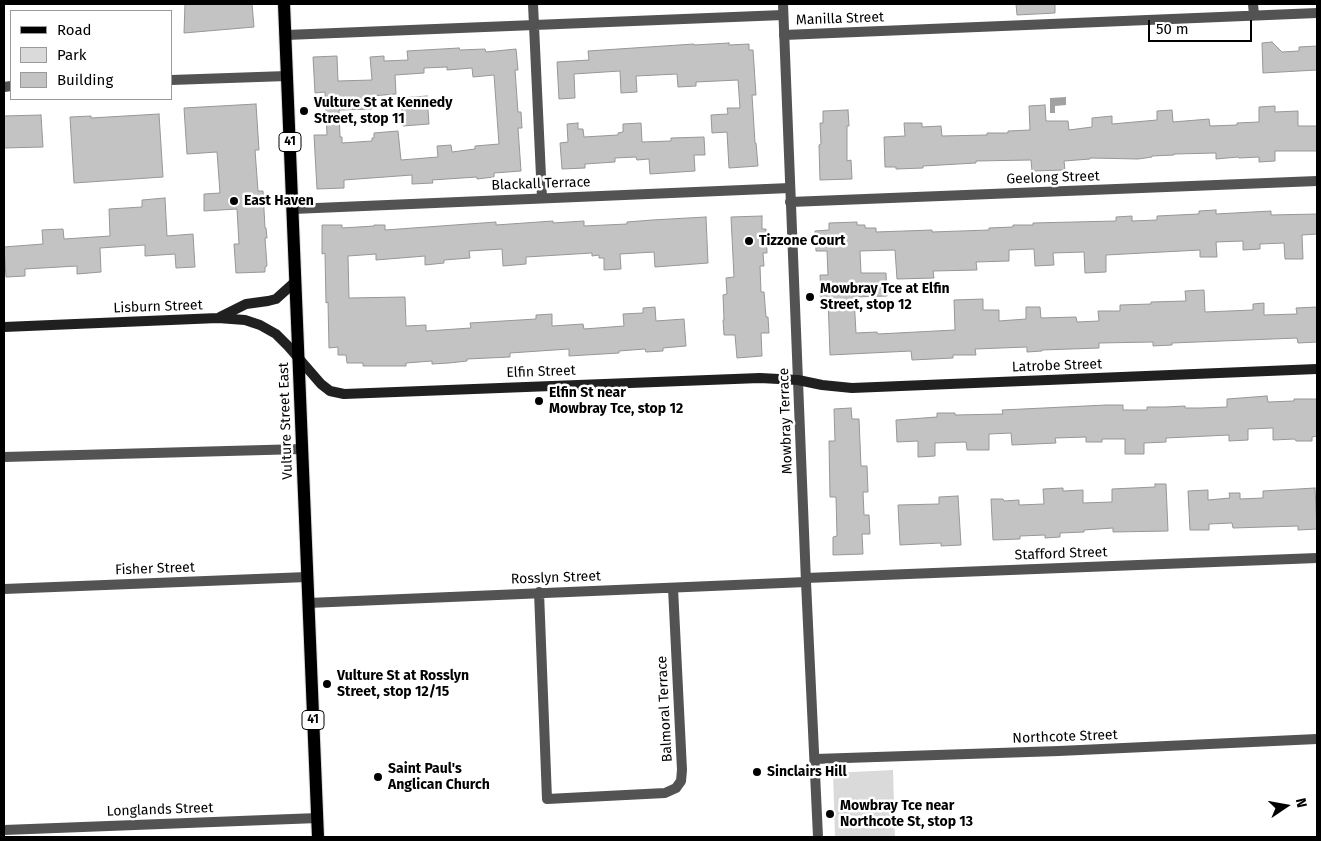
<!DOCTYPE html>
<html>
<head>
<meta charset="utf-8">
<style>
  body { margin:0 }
  #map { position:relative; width:1321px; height:841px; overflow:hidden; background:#fff; font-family:"Fira Sans",sans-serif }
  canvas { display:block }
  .frame { position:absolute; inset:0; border:5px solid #000; pointer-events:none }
  .legend { position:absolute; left:10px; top:10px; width:162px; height:90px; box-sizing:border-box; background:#fff; border:1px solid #999; margin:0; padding:6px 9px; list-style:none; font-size:15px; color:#000 }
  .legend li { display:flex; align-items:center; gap:10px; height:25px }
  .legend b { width:25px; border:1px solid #999 }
  .north { position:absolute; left:1261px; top:781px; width:50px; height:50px; -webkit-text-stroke:4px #fff; paint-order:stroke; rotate:78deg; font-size:14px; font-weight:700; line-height:20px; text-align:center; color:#000 }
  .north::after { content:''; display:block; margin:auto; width:18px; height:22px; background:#000; clip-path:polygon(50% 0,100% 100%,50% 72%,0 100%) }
  .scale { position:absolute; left:1148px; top:20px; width:104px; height:22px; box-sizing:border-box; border:2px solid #000; border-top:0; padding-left:6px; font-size:15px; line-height:18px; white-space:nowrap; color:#000; -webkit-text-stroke:4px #fff; paint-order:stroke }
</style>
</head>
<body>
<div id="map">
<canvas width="1321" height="841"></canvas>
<div class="frame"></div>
<ul class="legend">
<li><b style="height:6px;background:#000"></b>Road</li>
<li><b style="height:14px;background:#dadada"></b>Park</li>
<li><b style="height:14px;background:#c3c3c3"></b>Building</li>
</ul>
<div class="north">N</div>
<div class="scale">50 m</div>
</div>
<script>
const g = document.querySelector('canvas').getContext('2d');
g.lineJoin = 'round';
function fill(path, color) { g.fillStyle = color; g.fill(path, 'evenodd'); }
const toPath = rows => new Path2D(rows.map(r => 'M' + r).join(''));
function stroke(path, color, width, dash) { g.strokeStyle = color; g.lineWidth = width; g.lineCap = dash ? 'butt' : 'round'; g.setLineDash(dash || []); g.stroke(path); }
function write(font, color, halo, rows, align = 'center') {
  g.font = font + ' "Fira Sans",sans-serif'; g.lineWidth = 5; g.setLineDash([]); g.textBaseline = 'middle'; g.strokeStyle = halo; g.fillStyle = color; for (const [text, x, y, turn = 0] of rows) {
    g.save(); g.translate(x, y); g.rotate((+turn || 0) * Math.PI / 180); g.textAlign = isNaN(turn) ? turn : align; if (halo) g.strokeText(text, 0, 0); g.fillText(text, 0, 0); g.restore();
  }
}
fill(toPath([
  [893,770,895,837,835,837,833,773]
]), '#dadada');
fill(toPath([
  [1066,97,1066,105,1055,106,1055,113,1050,113,1050,98]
]), '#a1a1a1');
const building = toPath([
  [185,4,252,4,254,27,184,33,185,4],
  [1016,4,1055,4,1055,13,1017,15,1016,4],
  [1272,42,1282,52,1299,51,1299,47,1317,46,1317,70,1263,73,1262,43,1272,42],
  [729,43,729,45,749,44,749,50,753,50,756,95,752,95,755,143,756,143,758,166,729,168,727,132,712,133,711,115,728,114,727,108,740,108,738,80,696,82,696,86,678,87,677,74,636,76,637,92,621,93,620,71,574,74,575,98,559,99,557,62,589,60,588,51,694,44,694,45,729,43],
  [459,48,460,50,485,49,486,52,516,49,518,70,515,70,518,112,521,112,522,128,518,128,521,171,494,173,494,177,477,179,477,177,432,180,433,183,412,184,412,175,344,180,344,188,317,189,314,135,327,135,325,92,315,93,313,57,337,56,338,81,372,80,370,57,384,56,384,61,408,60,407,51,459,48],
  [447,67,447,70,472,68,473,77,494,75,499,144,475,146,475,149,452,152,451,145,437,146,438,157,401,160,398,131,374,133,374,138,372,138,372,141,342,143,342,137,340,137,339,110,372,109,371,96,396,94,395,75,424,73,424,68,447,67],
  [427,96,429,124,403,126,401,98,427,96],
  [256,104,259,150,255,150,258,191,263,191,265,228,266,228,267,238,265,238,267,266,265,267,265,272,236,273,234,244,239,244,237,209,204,211,204,194,220,193,217,152,187,154,184,108,256,104],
  [1045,105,1046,121,1068,121,1069,130,1092,127,1092,118,1112,116,1112,124,1157,120,1157,111,1172,110,1173,122,1209,119,1210,126,1237,125,1237,123,1259,122,1259,107,1275,106,1275,112,1298,111,1298,126,1317,126,1317,151,1275,151,1275,161,1259,162,1259,157,1239,158,1238,157,1216,159,1216,153,1174,154,1174,155,1152,156,1152,157,1138,159,1090,158,1090,159,1064,161,1065,170,1032,171,1031,160,976,161,976,163,923,166,923,168,896,169,896,167,885,167,884,137,905,136,904,123,922,123,922,127,941,126,942,136,987,135,987,133,1008,133,1008,131,1030,130,1029,106,1045,105],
  [848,110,849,126,847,126,847,161,851,160,852,179,820,180,819,145,821,144,820,123,823,123,823,111,848,110],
  [159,114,163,177,74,183,70,117,91,116,91,118,159,114],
  [41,115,43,147,4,148,4,116,41,115],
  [578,123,578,129,583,129,584,137,618,135,618,133,623,132,623,124,641,123,642,142,671,141,671,138,704,137,705,155,694,155,695,171,650,174,649,159,637,160,636,157,615,158,615,162,585,164,585,168,562,169,560,143,568,142,567,124,578,123],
  [165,198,167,236,193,234,195,267,176,268,175,254,145,256,145,245,100,248,101,272,77,274,77,266,25,269,25,276,6,277,4,247,43,244,42,230,63,229,64,239,110,236,109,209,142,207,142,200,165,198],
  [1216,210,1216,214,1271,211,1271,215,1317,214,1317,234,1302,235,1303,259,1285,259,1284,243,1260,244,1260,249,1243,250,1243,241,1216,242,1217,257,1200,257,1200,250,1106,255,1106,272,1085,273,1084,252,1053,253,1054,265,1035,266,1034,249,1009,250,1009,261,976,262,977,270,933,271,934,278,897,279,895,250,860,251,861,273,886,273,887,296,854,297,856,333,877,332,878,334,955,330,954,300,983,299,983,310,999,310,999,321,1026,319,1026,307,1040,307,1041,318,1076,317,1077,322,1099,321,1098,311,1120,311,1120,305,1151,304,1151,302,1186,301,1185,291,1204,290,1205,312,1253,310,1253,304,1264,303,1264,315,1297,314,1296,308,1317,307,1317,342,1298,343,1297,338,1172,343,1172,345,1153,346,1153,342,1099,343,1099,348,1042,350,1042,351,1027,352,1027,347,975,349,976,355,953,355,953,358,912,360,911,351,830,355,828,298,821,298,820,275,828,275,827,251,816,251,815,231,829,230,829,223,857,222,857,225,865,225,865,228,876,228,876,232,932,230,932,232,989,230,989,228,1013,227,1013,225,1033,225,1033,223,1116,221,1116,217,1132,216,1132,221,1157,220,1157,216,1199,214,1199,211,1216,210],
  [762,216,762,229,766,229,767,253,763,253,764,266,760,266,761,292,764,292,766,317,768,317,769,333,761,333,762,356,737,358,735,335,724,335,723,320,724,320,723,295,727,294,726,278,734,277,731,217,762,216],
  [706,217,708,263,655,267,654,252,620,254,621,269,604,270,604,258,599,258,599,255,592,256,592,253,526,257,526,264,503,266,502,249,469,251,470,258,444,260,444,263,425,265,425,256,376,260,376,254,348,256,349,298,405,297,406,326,426,325,426,331,471,328,470,323,536,319,536,315,552,314,552,326,583,324,584,329,624,326,623,314,643,313,643,308,655,307,656,321,684,319,686,346,663,348,663,351,646,352,645,349,619,351,619,353,569,356,569,349,510,353,510,357,467,359,467,361,449,363,432,364,432,361,406,363,406,366,363,366,363,363,347,363,346,355,338,355,338,347,329,348,328,302,326,303,325,253,322,254,322,225,342,225,342,228,374,226,374,225,385,225,385,230,496,222,496,225,553,221,553,223,584,221,584,226,627,224,627,222,652,220,706,217],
  [1267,396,1268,402,1294,401,1294,399,1317,399,1317,436,1312,437,1312,441,1296,441,1295,439,1273,440,1273,428,1248,429,1248,440,1229,441,1229,435,1166,438,1166,442,1144,443,1144,454,1125,454,1125,439,1102,439,1102,442,1086,442,1086,437,1055,438,1056,443,1012,445,1011,433,989,434,989,450,967,450,966,442,935,443,935,456,918,457,918,441,897,442,896,420,937,417,937,413,955,413,955,415,1003,414,1002,410,1106,405,1123,405,1123,410,1147,410,1147,407,1165,407,1185,406,1185,408,1201,408,1227,407,1227,399,1267,396],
  [851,408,852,419,859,419,861,466,867,466,868,492,863,492,864,515,869,515,870,534,862,534,863,554,833,555,833,537,837,536,836,497,830,497,829,441,835,441,834,409,851,408],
  [1155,484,1166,484,1168,531,1113,532,1113,528,1084,530,1084,532,1060,533,1060,537,1045,538,1045,535,1020,536,1020,539,993,540,991,499,1003,499,1004,501,1019,500,1019,505,1044,504,1043,489,1063,488,1063,491,1083,490,1083,503,1112,502,1112,489,1155,487,1155,484],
  [1315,488,1317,529,1298,530,1298,526,1233,528,1232,523,1209,524,1209,530,1190,530,1188,491,1208,490,1208,500,1230,498,1229,493,1240,493,1240,499,1263,498,1263,491,1315,488],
  [958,496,961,545,941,546,941,543,900,545,898,505,939,504,939,497,958,496]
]);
fill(building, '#c3c3c3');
stroke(building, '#979797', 1);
const primary = toPath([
  [284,4,318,837]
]);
stroke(primary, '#dbdbdb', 14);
stroke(toPath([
  [533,4,542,198],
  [1253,4,1254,15],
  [286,35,783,15],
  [784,35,1317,13],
  [171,80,287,76],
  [4,87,11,86],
  [790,202,1317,181],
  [293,209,790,188],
  [4,457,302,449],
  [806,578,1317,558],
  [4,589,307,577],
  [539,592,547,799,665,793,676,788,681,781,682,770,673,588],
  [308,603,806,582],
  [815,759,1059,751,1317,739],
  [4,830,318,818]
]), '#535353', 10);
stroke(toPath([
  [783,4,806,582,818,837]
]), '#535353', 10);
stroke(toPath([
  [220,317,246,304,268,301,276,299,296,281],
  [4,327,218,318,245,320,260,325,276,334,288,346,321,384,330,391,344,394,760,378,798,380,822,385,852,388,1317,369]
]), '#202020', 10);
stroke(primary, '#000', 12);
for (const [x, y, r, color] of [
  [304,111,5,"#000"],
  [234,201,5,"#000"],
  [749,241,5,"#000"],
  [810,297,5,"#000"],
  [539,401,5,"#000"],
  [327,684,5,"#000"],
  [757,772,5,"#000"],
  [378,777,5,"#000"],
  [830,814,5,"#000"]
]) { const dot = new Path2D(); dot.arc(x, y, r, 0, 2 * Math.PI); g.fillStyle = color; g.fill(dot); stroke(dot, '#fff', 2); }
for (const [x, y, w] of [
  [290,142,22],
  [313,720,22]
]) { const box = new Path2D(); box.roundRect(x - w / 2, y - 9.5, w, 19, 4); g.fillStyle = '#fff'; g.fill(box); stroke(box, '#000', 1); }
write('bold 12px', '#000', null, [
  ["41",290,142],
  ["41",313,720]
]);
write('14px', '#000', '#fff', [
  ["Manilla Street",840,19,-2],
  ["Geelong Street",1053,178,-2],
  ["Blackall Terrace",541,184,-2],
  ["Lisburn Street",158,307,-2],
  ["Latrobe Street",1057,366,-2],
  ["Elfin Street",541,372,-2],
  ["Vulture Street East",286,421,-92],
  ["Mowbray Terrace",786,421,-92],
  ["Stafford Street",1061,554,-2],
  ["Fisher Street",155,569,-2],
  ["Rosslyn Street",556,578,-2],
  ["Balmoral Terrace",665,709,-93],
  ["Northcote Street",1065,737,-2],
  ["Longlands Street",160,810,-2]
]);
write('bold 14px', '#000', '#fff', [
  ["Vulture St at Kennedy",314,103],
  ["Street, stop 11",314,119],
  ["East Haven",244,201],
  ["Tizzone Court",759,241],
  ["Mowbray Tce at Elfin",820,289],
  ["Street, stop 12",820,305],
  ["Elfin St near",549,393],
  ["Mowbray Tce, stop 12",549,409],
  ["Vulture St at Rosslyn",337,676],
  ["Street, stop 12/15",337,692],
  ["Saint Paul's",388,769],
  ["Anglican Church",388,785],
  ["Sinclairs Hill",767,772],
  ["Mowbray Tce near",840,806],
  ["Northcote St, stop 13",840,822]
], 'left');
</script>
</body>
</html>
